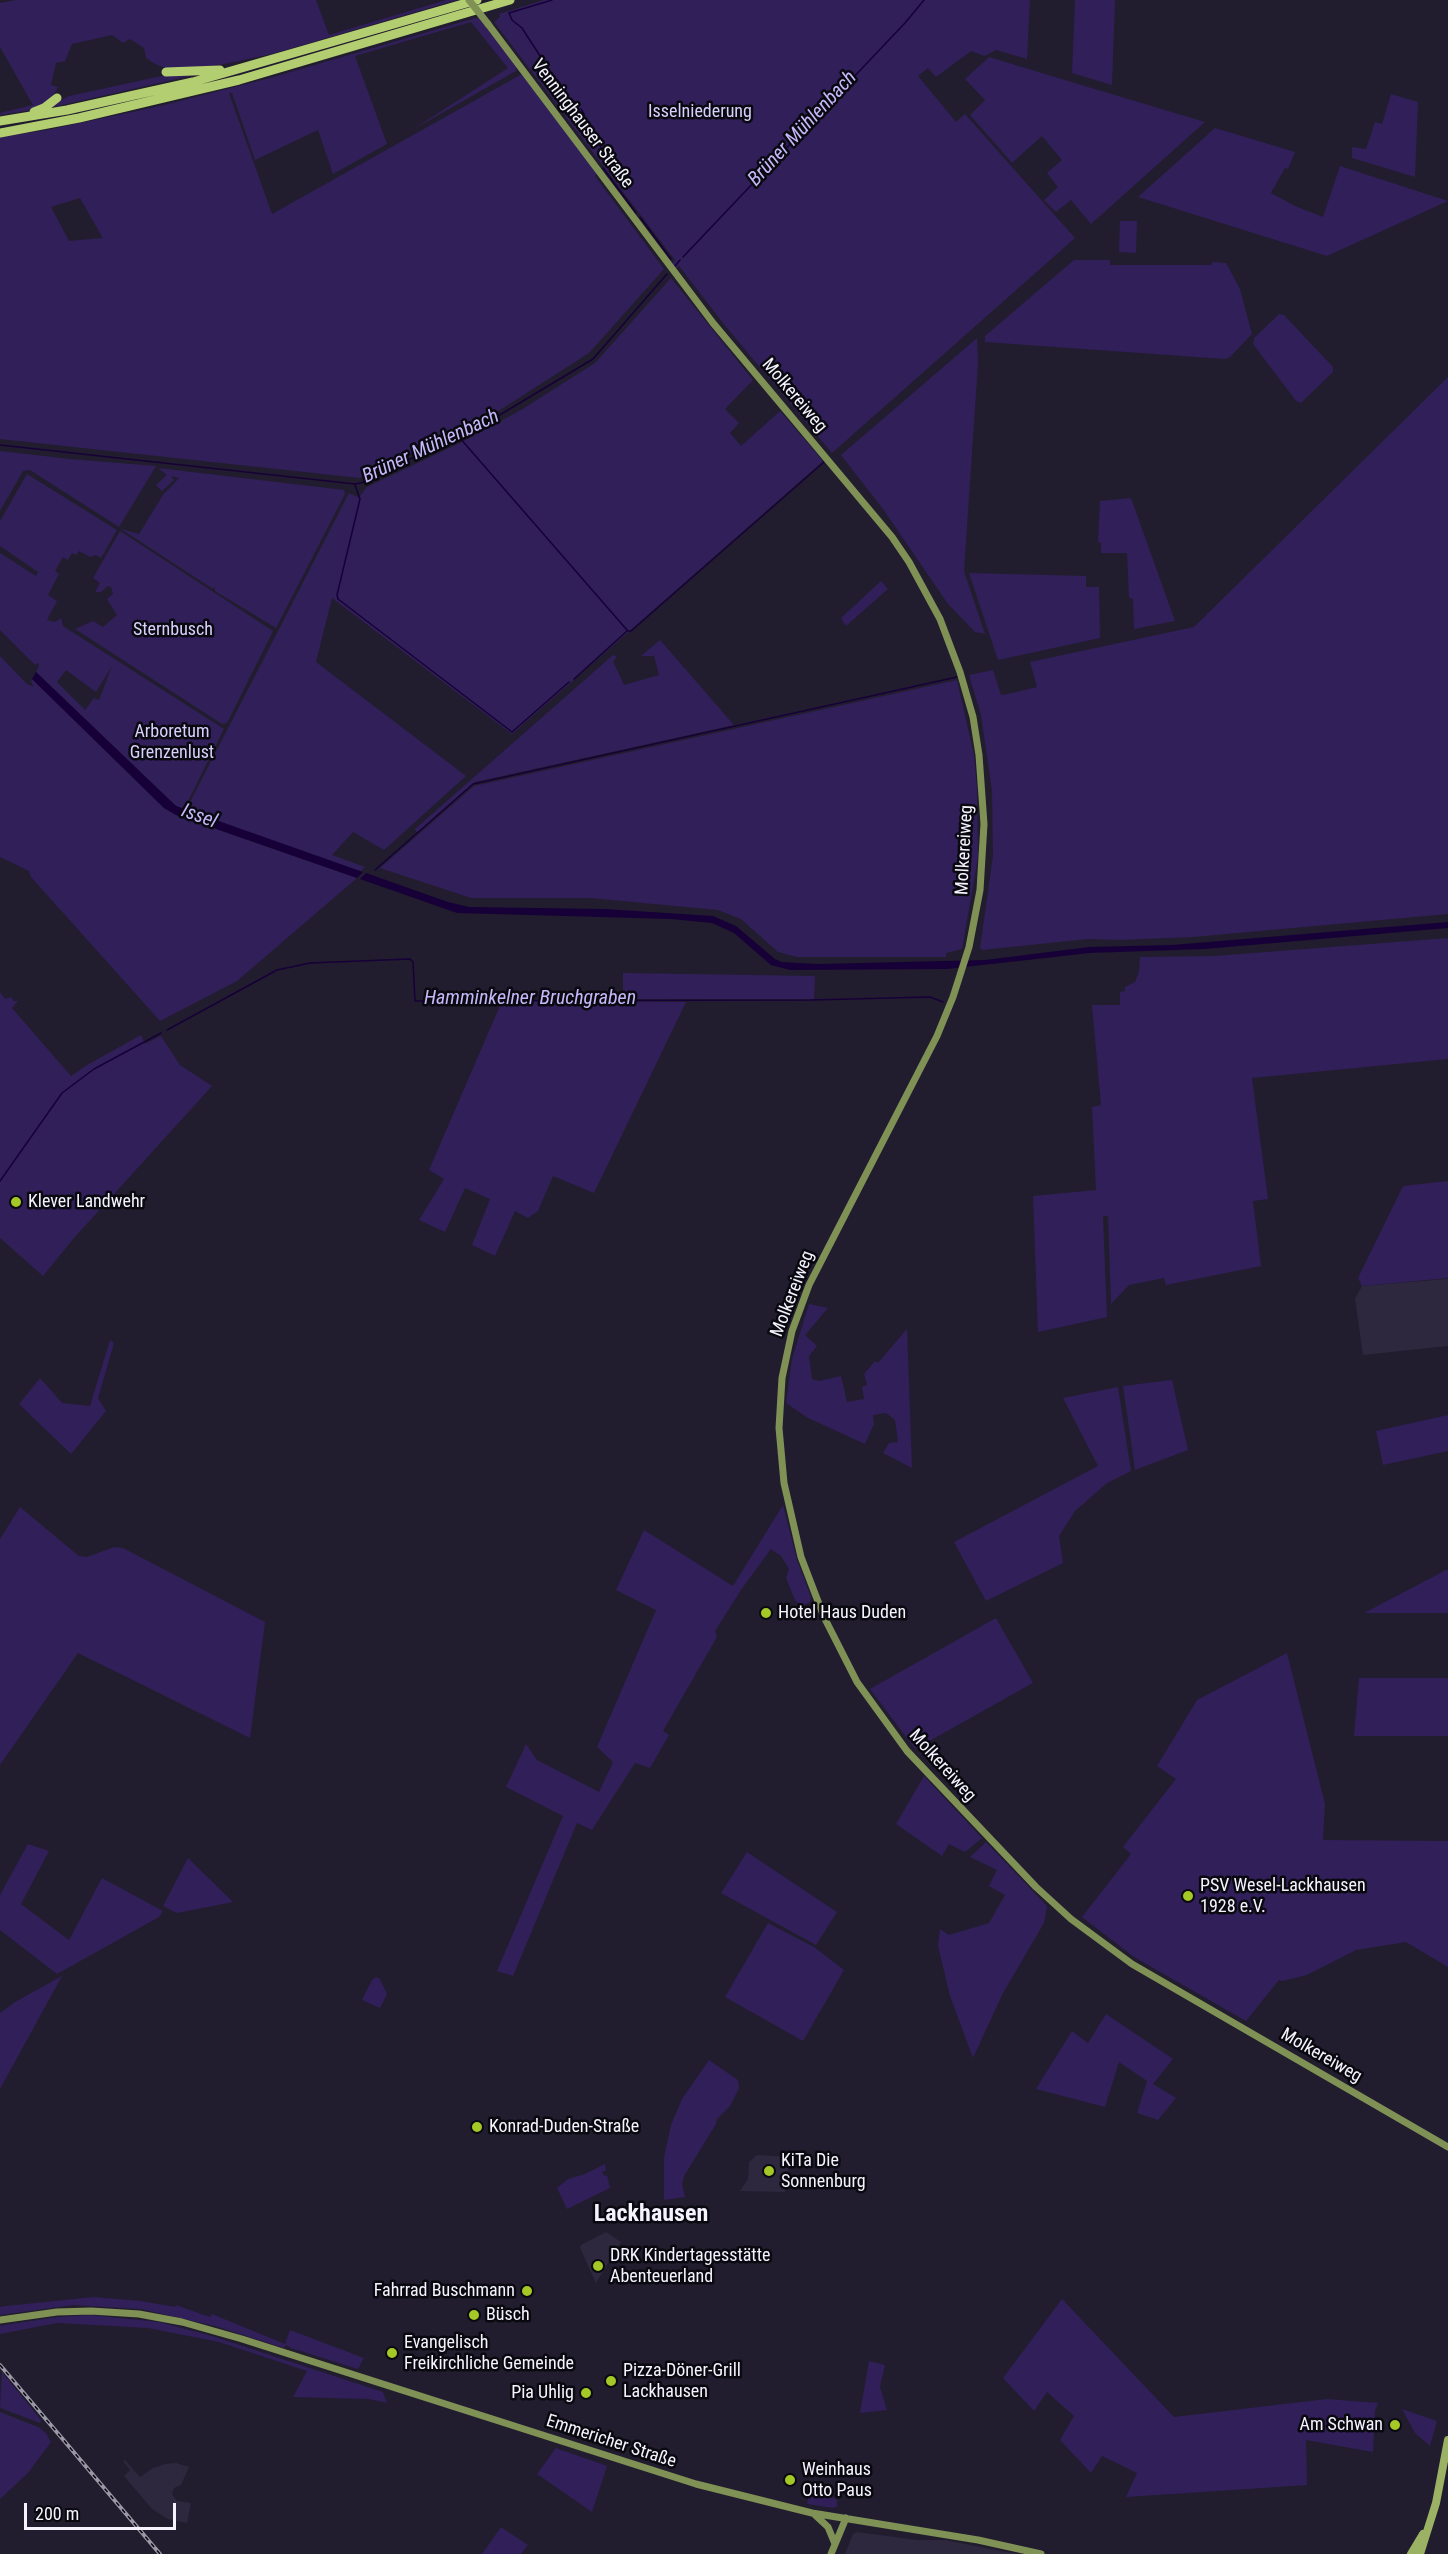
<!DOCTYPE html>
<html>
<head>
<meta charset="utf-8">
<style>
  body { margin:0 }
  #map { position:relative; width:1448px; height:2554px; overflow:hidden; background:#211d2e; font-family:"Roboto Condensed",sans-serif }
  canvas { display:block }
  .scale { position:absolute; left:24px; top:2503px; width:152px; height:27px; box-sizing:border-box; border:3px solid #f4f3fe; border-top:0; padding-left:8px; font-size:18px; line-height:21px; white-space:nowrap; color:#f4f3fe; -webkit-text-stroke:4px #0a0910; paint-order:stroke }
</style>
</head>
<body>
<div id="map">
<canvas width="1448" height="2554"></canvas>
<div class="scale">200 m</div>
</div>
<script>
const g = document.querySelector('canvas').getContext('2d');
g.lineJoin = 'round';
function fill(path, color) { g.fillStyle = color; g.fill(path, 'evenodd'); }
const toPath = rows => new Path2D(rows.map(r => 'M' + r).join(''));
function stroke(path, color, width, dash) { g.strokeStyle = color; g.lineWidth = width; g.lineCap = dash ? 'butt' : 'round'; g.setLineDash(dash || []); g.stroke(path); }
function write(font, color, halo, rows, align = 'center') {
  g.font = font + ' "Roboto Condensed",sans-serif'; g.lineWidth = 5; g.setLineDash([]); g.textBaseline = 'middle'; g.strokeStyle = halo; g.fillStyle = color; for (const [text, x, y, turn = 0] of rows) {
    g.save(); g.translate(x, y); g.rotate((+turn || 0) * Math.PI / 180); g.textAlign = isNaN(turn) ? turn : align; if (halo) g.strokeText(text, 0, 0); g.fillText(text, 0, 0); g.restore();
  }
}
fill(toPath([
  [1448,1279,1448,1346,1363,1355,1355,1299,1362,1286],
  [757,2155,790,2157,785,2192,740,2191,748,2179,749,2162],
  [606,2232,621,2242,596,2283,580,2248,581,2245],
  [125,2460,140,2477,153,2468,165,2464,176,2463,189,2467,181,2485,174,2488,172,2494,177,2501,191,2503,187,2523,168,2519,152,2509,124,2476,130,2470,123,2461],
  [857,2532,917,2540,945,2540,1016,2554,845,2554,853,2534]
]), '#2d283e');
fill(toPath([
  [16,0,316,0,329,35,446,0,457,0,272,54,195,70,168,69,155,64,146,58,144,48,130,39,123,43,112,35,72,44,65,61,56,63,51,85,58,87,50,101,38,109,0,115,0,113,33,105,0,47,0,3],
  [544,0,1030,0,1027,59,996,50,984,56,971,51,936,77,928,68,918,76,956,122,965,114,1075,238,832,453,727,328,679,266,675,269,671,265,675,260,565,116,568,115,566,113,564,114,494,22,500,17,499,14],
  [1075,0,1115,0,1112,85,1072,73],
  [479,17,517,66,516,71,412,130,508,68,471,22,355,56,387,144,333,174,318,130,255,160,232,93,229,93,272,214,522,74,597,172,595,176,664,269,589,353,497,412,360,478,0,439,0,137,47,130,160,106,270,78],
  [80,198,102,237,102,238,69,241,51,207],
  [989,57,1068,81,1205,122,1091,224,1071,200,1056,212,1044,200,1058,187,1047,173,1062,160,1042,136,1012,163,970,115,985,100,965,79],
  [171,74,199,74,44,109,69,96],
  [1391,94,1418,102,1415,177,1352,158,1352,147,1366,149,1375,122,1382,124],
  [1215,128,1295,152,1288,169,1285,168,1271,193,1295,206,1323,217,1340,166,1448,201,1327,256,1138,197],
  [1120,221,1137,221,1136,253,1119,252],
  [1074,260,1110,260,1110,265,1211,265,1213,262,1226,263,1240,289,1252,334,1230,357,1225,359,985,342,985,336],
  [671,278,753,380,725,409,739,423,730,433,741,446,780,411,823,461,512,734,332,598,316,662,466,776,384,850,353,832,332,855,365,867,360,872,176,806,36,672,39,666,38,663,35,665,0,630,0,553,36,576,38,572,0,546,0,521,27,474,117,530,101,558,96,555,90,557,79,551,76,555,72,553,68,560,63,557,55,571,59,574,48,595,57,601,47,620,55,622,61,618,63,626,224,729,187,803,189,804,349,493,357,497,360,496,367,487,460,443,521,410,595,363],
  [112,666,99,700,94,698,85,710,57,682,66,670,96,692],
  [1279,314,1284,315,1333,367,1333,372,1301,403,1296,401,1253,344,1254,338],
  [977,338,978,363,964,571,985,634,975,632,948,604,883,509,841,455],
  [1448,377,1448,914,1193,937,1119,940,1088,939,982,950,980,948,993,856,992,791,981,715,969,675,993,670,1001,695,1008,694,1037,687,1030,662,1194,627],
  [0,451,70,459,156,466,119,527,30,470,23,471,0,511],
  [158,468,344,490,345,494,276,628,215,591,215,587,213,589,121,529,139,534,163,495,179,478,171,476,174,480,162,491,156,485,167,475],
  [1131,498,1175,621,1134,629,1133,599,1129,598,1127,553,1101,553,1101,543,1098,542,1100,501],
  [120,531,273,631,227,723,222,724,75,629,93,621,103,627,117,615,107,599,113,594,111,587,108,586,101,592,95,592,100,583,93,578],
  [969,573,1086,576,1086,587,1099,587,1100,638,998,660],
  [881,581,888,589,846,626,841,618],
  [660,640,734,725,475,782,417,833,415,829,613,655,617,657,613,661,624,685,659,675,654,656,641,656],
  [0,656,27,684,34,687,31,682,32,679,164,808,176,815,357,878,237,981,160,1021,31,877,29,871,0,857],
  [957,680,974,755,977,790,978,857,962,949,946,953,946,957,797,957,778,952,741,919,718,910,590,898,471,898,380,868,474,786],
  [1448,938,1448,1059,1252,1078,1268,1199,1253,1201,1261,1266,1166,1285,1164,1278,1129,1285,1111,1304,1108,1216,1103,1216,1107,1317,1038,1332,1033,1196,1096,1190,1092,1107,1101,1105,1092,1005,1120,1005,1120,992,1125,991,1125,987,1135,982,1139,972,1140,957,1215,956],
  [623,973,815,976,814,999,623,999],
  [0,992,5,999,11,997,14,1001,18,1001,12,1008,71,1076,87,1065,141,1035,145,1044,161,1036,180,1065,212,1086,74,1238,43,1276,0,1238],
  [502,1001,686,1002,594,1193,553,1176,538,1211,528,1218,515,1211,495,1256,472,1245,490,1199,465,1188,445,1232,419,1220,444,1179,429,1170],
  [1448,1181,1448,1278,1362,1286,1358,1278,1403,1186],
  [809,1304,828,1308,805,1335,817,1346,809,1356,812,1379,819,1381,841,1376,847,1402,864,1399,862,1387,867,1385,864,1374,875,1361,878,1363,907,1329,912,1468,883,1453,889,1443,898,1442,895,1420,886,1413,873,1415,874,1424,865,1444,808,1418,786,1403,792,1359],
  [110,1340,114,1343,98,1398,106,1411,71,1454,19,1404,40,1378,62,1403,90,1406],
  [1172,1380,1188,1450,1135,1470,1123,1386],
  [1118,1387,1131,1471,1107,1483,1075,1511,1059,1536,1063,1563,986,1601,954,1542,1098,1466,1063,1398],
  [1448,1415,1448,1451,1383,1465,1376,1431],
  [783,1505,797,1560,811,1597,810,1602,802,1606,795,1600,786,1578,789,1569,781,1556,771,1549,741,1590,715,1631,717,1637,663,1731,669,1735,650,1768,635,1763,592,1830,577,1823,513,1976,497,1971,563,1816,506,1787,526,1744,537,1760,599,1792,613,1762,597,1747,656,1610,616,1590,644,1530,733,1586],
  [20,1507,79,1556,87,1557,114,1547,123,1548,265,1622,250,1738,78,1653,0,1765,0,1539],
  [1446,1570,1448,1570,1448,1613,1364,1613],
  [996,1618,1033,1683,915,1749,870,1689],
  [1287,1653,1325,1804,1323,1840,1448,1841,1448,1967,1406,1942,1356,1950,1307,1975,1282,1981,1279,1980,1246,2021,1134,1957,1082,1917,1131,1854,1123,1847,1176,1779,1157,1766,1197,1700],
  [1359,1678,1448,1678,1448,1736,1354,1736],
  [924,1776,982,1838,965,1852,949,1844,942,1856,896,1824],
  [986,1842,1047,1906,1044,1923,1003,1993,973,2058,950,1996,938,1946,940,1929,949,1935,989,1923,1005,1895,989,1886,997,1870,970,1857],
  [28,1844,49,1851,21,1904,69,1940,102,1878,163,1911,159,1917,57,1974,0,1930,0,1895],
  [747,1852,837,1912,816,1945,721,1893],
  [188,1858,233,1902,177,1913,163,1906],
  [768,1923,814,1947,844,1970,803,2041,725,1997],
  [62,1976,0,2089,0,2013,15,2002],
  [376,1977,380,1979,387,1994,380,2008,362,2000,372,1980],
  [1106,2014,1173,2059,1153,2084,1176,2098,1158,2120,1137,2113,1147,2081,1119,2062,1105,2107,1036,2089,1072,2031,1088,2043],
  [709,2060,738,2080,739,2088,730,2106,717,2119,716,2124,684,2176,682,2184,685,2197,664,2200,664,2157,671,2125,682,2099],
  [605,2164,606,2171,602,2171,604,2176,607,2175,610,2188,567,2209,557,2188,568,2179,585,2174],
  [94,2297,141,2301,175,2307,176,2305,210,2317,212,2314,285,2344,290,2330,364,2358,358,2369,291,2348,286,2345,284,2348,215,2326,141,2309,73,2305,0,2315,0,2307,6,2306],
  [1062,2299,1174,2417,1327,2399,1378,2403,1375,2411,1373,2452,1306,2440,1307,2485,1126,2497,1137,2473,1102,2456,1091,2473,1060,2440,1074,2416,1047,2392,1034,2411,1003,2378],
  [90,2315,159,2322,212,2336,383,2392,387,2403,369,2399,293,2397,307,2371,219,2342,148,2328,57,2323,0,2334,0,2326,5,2325,57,2317],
  [869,2361,885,2365,880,2387,887,2410,860,2413],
  [2,2372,41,2420,40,2423,0,2408],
  [1402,2409,1437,2421,1430,2446,1415,2433],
  [0,2412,38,2427,46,2433,51,2442,28,2473,0,2499],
  [556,2448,607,2466,592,2512,537,2474],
  [811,2482,837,2500,837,2506,833,2508,807,2504],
  [501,2527,528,2545,521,2554,482,2554]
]), '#311f59');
fill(toPath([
  [36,672,176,806,363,872,357,878,176,815,164,808,32,679],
  [366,873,448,902,469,907,605,909,713,916,736,926,775,959,782,962,817,964,985,960,1089,947,1172,945,1448,922,1448,928,1205,949,1090,953,947,969,790,970,771,965,734,933,712,923,671,919,457,913,360,879]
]), '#170038');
stroke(toPath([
  [552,0,509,13,512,20,522,28,544,62,548,76,558,85,563,94,575,102],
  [581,109,584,114,583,124,586,133,599,144,608,160,607,164],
  [603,168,636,213],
  [640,217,671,259],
  [683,257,905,23,924,0],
  [675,266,680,260],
  [459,437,627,630],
  [0,445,355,484,361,483,498,416,593,359,667,274],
  [355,485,360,499,337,595,338,599,512,732,569,682],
  [574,679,627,631,631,631,824,462],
  [375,870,473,784,957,677],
  [167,1030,277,970,310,963,410,959,413,962,415,1001,811,1000,930,997,943,1002],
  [0,1181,62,1093,94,1069,161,1033]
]), '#170038', 1.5);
stroke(toPath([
  [488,24,713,323,892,537,909,562,940,619,960,672,973,717,979,755,984,824,980,890,969,947,953,997,937,1036,809,1285,792,1331,782,1378,779,1428,784,1483,801,1557,824,1617,857,1682,907,1751,1036,1887,1071,1919,1132,1964,1448,2147],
  [0,2320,57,2312,91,2311,139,2314,182,2322,242,2339,696,2484,812,2513,978,2540,1041,2554],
  [814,2514,828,2527,835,2544],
  [831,2554,846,2518]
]), '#809156', 7);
stroke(toPath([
  [1411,2554,1423,2534],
  [1420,2554,1436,2503,1448,2440]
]), '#9bb164', 8);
stroke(toPath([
  [166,72,220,70],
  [34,112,44,108,57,98],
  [0,121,67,110,193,82,477,0],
  [0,133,79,118,239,80,510,0]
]), '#b3ce70', 9);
const rail = toPath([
  [0,2365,160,2554]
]);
stroke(rail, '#9a98a6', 4);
stroke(rail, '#0a0910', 1.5, [4.5]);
stroke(toPath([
  [469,0,488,24]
]), '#809156', 7);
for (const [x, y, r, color] of [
  [16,1202,6,"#a4c825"],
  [766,1613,6,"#a4c825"],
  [1188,1896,6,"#a4c825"],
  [477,2127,6,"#a4c825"],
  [769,2171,6,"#a4c825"],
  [598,2266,6,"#a4c825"],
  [527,2291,6,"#a4c825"],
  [474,2315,6,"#a4c825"],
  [392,2353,6,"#a4c825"],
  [611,2381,6,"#a4c825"],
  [586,2393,6,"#a4c825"],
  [1395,2425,6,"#a4c825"],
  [790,2480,6,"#a4c825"]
]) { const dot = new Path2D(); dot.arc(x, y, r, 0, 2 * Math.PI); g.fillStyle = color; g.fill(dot); stroke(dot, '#0a0910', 2); }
write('18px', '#d8d0fd', '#0a0910', [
  ["Isselniederung",700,112],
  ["Sternbusch",173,630],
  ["Arboretum",172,732],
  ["Grenzenlust",172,753]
]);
write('18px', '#f4f3fe', '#0a0910', [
  ["Venninghauser Straße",582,124,53],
  ["Molkereiweg",794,396,50],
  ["Molkereiweg",965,850,-87],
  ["Molkereiweg",793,1294,-69],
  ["Molkereiweg",942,1766,48],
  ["Molkereiweg",1321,2056,30],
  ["Emmericher Straße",611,2442,18]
]);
write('18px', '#f4f3fe', '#0a0910', [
  ["Klever Landwehr",28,1202],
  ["Hotel Haus Duden",778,1613],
  ["PSV Wesel-Lackhausen",1200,1886],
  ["1928 e.V.",1200,1907],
  ["Konrad-Duden-Straße",489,2127],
  ["KiTa Die",781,2161],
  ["Sonnenburg",781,2182],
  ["DRK Kindertagesstätte",610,2256],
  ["Abenteuerland",610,2277],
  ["Fahrrad Buschmann",515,2291,"right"],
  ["Büsch",486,2315],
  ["Evangelisch",404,2343],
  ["Freikirchliche Gemeinde",404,2364],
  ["Pizza-Döner-Grill",623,2371],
  ["Lackhausen",623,2392],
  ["Pia Uhlig",574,2393,"right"],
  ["Am Schwan",1383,2425,"right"],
  ["Weinhaus",802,2470],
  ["Otto Paus",802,2491]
], 'left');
write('italic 20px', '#c5b8fa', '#0a0910', [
  ["Brüner Mühlenbach",803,129,-47],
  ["Brüner Mühlenbach",431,447,-25],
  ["Issel",199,817,20],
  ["Hamminkelner Bruchgraben",530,999]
]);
write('bold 24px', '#f4f3fe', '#0a0910', [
  ["Lackhausen",651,2215]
]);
</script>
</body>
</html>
